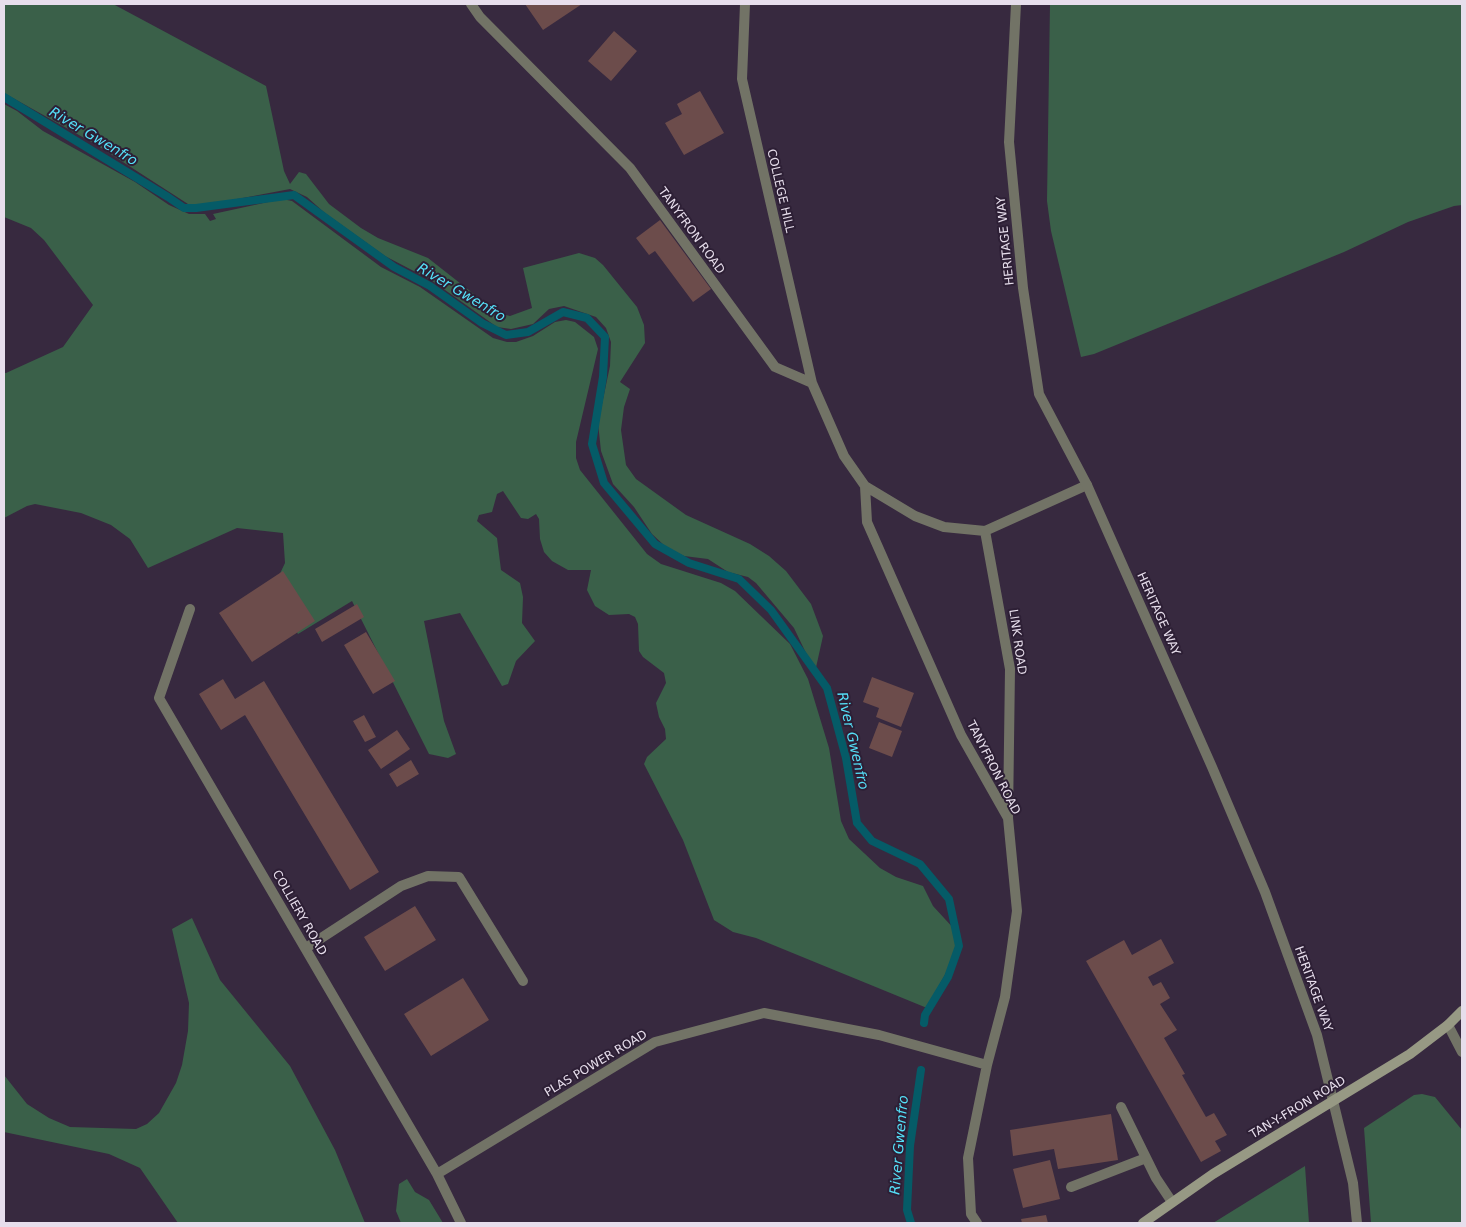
<!DOCTYPE html>
<html>
<head>
<meta charset="utf-8">
<style>
  body { margin:0 }
  #map { position:relative; width:1466px; height:1227px; overflow:hidden; background:#37293f; font-family:"DejaVu Sans",sans-serif }
  canvas { display:block }
  .frame { position:absolute; inset:0; border:5px solid #e7deec; pointer-events:none }
</style>
</head>
<body>
<div id="map">
<canvas width="1466" height="1227"></canvas>
<div class="frame"></div>
</div>
<script>
const g = document.querySelector('canvas').getContext('2d');
g.lineJoin = 'round';
function fill(path, color) { g.fillStyle = color; g.fill(path, 'evenodd'); }
const toPath = rows => new Path2D(rows.map(r => 'M' + r).join(''));
function stroke(path, color, width, dash) { g.strokeStyle = color; g.lineWidth = width; g.lineCap = dash ? 'butt' : 'round'; g.setLineDash(dash || []); g.stroke(path); }
function write(font, color, halo, rows, align = 'center') {
  g.font = font + ' "DejaVu Sans",sans-serif'; g.lineWidth = 4; g.setLineDash([]); g.textBaseline = 'middle'; g.strokeStyle = halo; g.fillStyle = color; for (const [text, x, y, turn = 0] of rows) {
    g.save(); g.translate(x, y); g.rotate((+turn || 0) * Math.PI / 180); g.textAlign = isNaN(turn) ? turn : align; if (halo) g.strokeText(text, 0, 0); g.fillText(text, 0, 0); g.restore();
  }
}
fill(toPath([
  [4,4,113,4,266,86,284,171,290,184,299,172,306,174,329,204,361,228,378,238,428,258,498,313,510,316,532,308,523,268,579,253,595,258,603,265,637,307,644,325,645,343,620,382,630,389,624,407,621,430,626,465,636,479,686,515,750,544,769,556,786,571,811,604,823,636,815,672,794,628,756,583,748,577,728,572,708,559,684,556,667,548,652,534,634,507,613,484,601,451,598,423,610,366,611,342,606,328,596,317,564,306,549,309,533,324,511,329,497,327,431,280,385,256,326,214,307,197,290,189,206,205,188,204,95,144,4,93],
  [1050,4,1462,4,1462,205,1454,206,1408,222,1344,252,1094,354,1081,357,1051,231,1047,201],
  [4,104,17,111,43,131,135,182,169,205,189,214,205,214,210,221,216,219,213,214,282,199,292,201,381,267,420,287,493,338,507,342,516,342,533,336,555,322,566,320,575,322,594,337,598,349,576,442,576,458,580,470,647,554,661,564,721,583,735,591,790,644,808,679,829,748,841,821,849,839,880,868,896,877,923,886,933,906,956,931,955,956,927,1008,756,938,733,932,714,920,683,840,644,764,647,757,666,739,665,729,659,717,656,703,666,683,664,673,643,657,639,651,638,624,635,617,629,614,609,615,595,606,587,590,591,570,568,570,552,561,544,552,540,539,539,519,536,514,528,519,521,518,503,491,497,494,492,512,479,515,477,521,497,538,501,570,520,583,523,597,522,623,535,641,516,661,508,684,502,686,460,613,424,621,444,721,456,754,448,758,429,754,352,601,298,634,270,586,276,582,285,563,283,533,237,528,148,568,130,539,111,525,81,513,35,504,27,506,4,518,4,373,6,373,63,347,93,305,44,240,31,228,4,217],
  [192,918,220,980,290,1066,335,1150,365,1223,178,1223,140,1168,109,1154,4,1132,4,1075,27,1104,49,1118,70,1127,136,1129,147,1124,159,1113,176,1083,182,1065,188,1031,189,1003,172,929],
  [1422,1094,1435,1097,1462,1130,1462,1223,1371,1223,1364,1128,1414,1095],
  [1305,1166,1309,1223,1213,1223],
  [407,1179,415,1192,429,1200,443,1223,401,1223,396,1211,399,1184]
]), '#3a6049');
stroke(toPath([
  [4,97,168,197,184,208,196,208,294,195,394,267,430,286,482,323,506,335,528,332,563,312,587,318,605,337,603,377,592,444,604,483,655,544,689,563,739,579,771,610,827,688,846,758,857,823,872,841,920,864,949,899,959,946,948,977,925,1015,924,1023],
  [911,1223,907,1210,910,1146,921,1070]
]), '#055b67', 8);
fill(toPath([
  [525,4,582,4,543,30],
  [614,31,637,51,611,81,588,61],
  [700,91,724,133,684,155,665,123,682,114,677,104],
  [660,220,711,289,693,302,655,251,649,255,636,238],
  [283,571,315,621,252,662,219,613],
  [357,604,364,617,322,642,315,629],
  [366,632,395,681,373,694,344,645],
  [872,677,914,693,901,727,876,717,879,708,863,702],
  [223,679,235,699,264,681,379,872,350,890,245,715,221,730,199,694],
  [364,715,376,737,365,742,353,721],
  [879,722,902,731,892,757,869,748],
  [397,730,410,749,381,769,368,750],
  [411,760,419,774,397,787,389,774],
  [415,906,436,940,385,971,364,937],
  [1161,939,1174,963,1148,977,1153,986,1161,982,1170,998,1160,1004,1177,1030,1164,1038,1185,1074,1182,1075,1206,1117,1214,1113,1227,1135,1215,1141,1221,1151,1201,1162,1086,961,1124,940,1132,955],
  [463,978,489,1020,431,1056,404,1014],
  [1111,1114,1118,1160,1058,1169,1054,1149,1013,1156,1010,1130],
  [1050,1160,1060,1199,1023,1208,1013,1169],
  [1046,1215,1048,1223,1022,1223,1021,1219]
]), '#6c4c4b');
stroke(toPath([
  [306,948,401,886,428,876,459,877,523,981],
  [1121,1107,1156,1178,1172,1202],
  [1071,1187,1146,1158]
]), '#727366', 10);
stroke(toPath([
  [471,4,480,17,630,168,775,367,812,383,844,456,865,486,915,516,944,527,985,531,1087,485],
  [745,4,742,79,812,383],
  [865,486,867,522,961,735,1008,818,1017,911,1005,997,987,1065,968,1158,971,1214,977,1223],
  [985,531,1010,669,1008,817],
  [190,609,159,698,437,1174,461,1223],
  [437,1174,655,1042,764,1013,879,1035,987,1065]
]), '#727366', 10);
stroke(toPath([
  [1016,4,1009,142,1023,288,1039,394,1087,485,1212,767,1265,892,1317,1035,1353,1183,1357,1223],
  [1448,1025,1462,1052]
]), '#727366', 10);
stroke(toPath([
  [1143,1223,1213,1174,1410,1054,1448,1025,1462,1011]
]), '#979984', 10);
write('12px', '#e7deec', '#2d1f35', [
  ["COLLEGE HILL",780,191,77],
  ["TANYFRON ROAD",691,231,54],
  ["HERITAGE WAY",1006,241,-96],
  ["HERITAGE WAY",1158,614,66],
  ["LINK ROAD",1017,642,82],
  ["TANYFRON ROAD",993,768,63],
  ["COLLIERY ROAD",299,913,60],
  ["HERITAGE WAY",1313,989,70],
  ["PLAS POWER ROAD",596,1064,-31],
  ["TAN-Y-FRON ROAD",1298,1108,-31]
]);
write('italic 14px', '#55e0f8', '#2d1f35', [
  ["River Gwenfro",93,137,31],
  ["River Gwenfro",461,293,31],
  ["River Gwenfro",852,741,77],
  ["River Gwenfro",900,1145,-85]
]);
</script>
</body>
</html>
